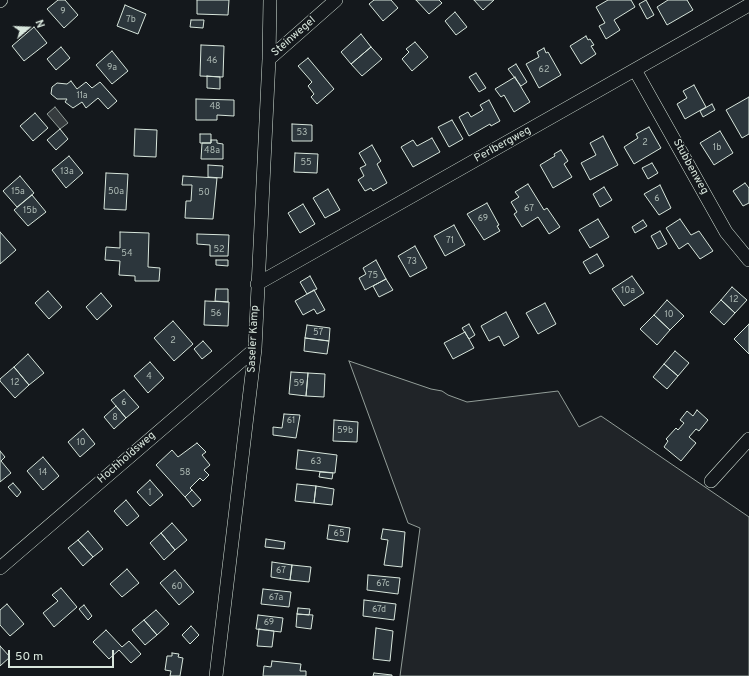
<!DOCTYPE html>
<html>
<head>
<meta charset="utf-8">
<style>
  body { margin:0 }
  #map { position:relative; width:749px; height:676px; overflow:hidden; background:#14181c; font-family:Overpass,sans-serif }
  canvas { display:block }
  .north { position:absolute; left:8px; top:8px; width:40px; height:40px; -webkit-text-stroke:3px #14181c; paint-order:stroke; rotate:71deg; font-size:11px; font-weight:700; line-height:16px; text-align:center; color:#d8e6dc }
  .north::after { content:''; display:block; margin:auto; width:14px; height:18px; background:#d8e6dc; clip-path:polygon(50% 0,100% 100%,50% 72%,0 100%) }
  .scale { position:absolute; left:8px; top:650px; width:106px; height:18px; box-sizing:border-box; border:2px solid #d8e6dc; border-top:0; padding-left:5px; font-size:12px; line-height:14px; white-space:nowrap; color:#d8e6dc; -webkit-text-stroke:3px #14181c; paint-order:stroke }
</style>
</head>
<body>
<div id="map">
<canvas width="749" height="676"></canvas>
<div class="north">N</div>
<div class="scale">50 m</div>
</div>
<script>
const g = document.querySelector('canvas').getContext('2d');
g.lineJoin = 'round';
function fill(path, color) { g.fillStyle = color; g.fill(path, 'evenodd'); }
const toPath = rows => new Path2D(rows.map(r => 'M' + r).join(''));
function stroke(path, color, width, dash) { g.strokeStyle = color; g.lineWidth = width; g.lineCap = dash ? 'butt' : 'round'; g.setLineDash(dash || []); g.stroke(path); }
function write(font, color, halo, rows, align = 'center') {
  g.font = font + ' Overpass,sans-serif'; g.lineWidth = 3; g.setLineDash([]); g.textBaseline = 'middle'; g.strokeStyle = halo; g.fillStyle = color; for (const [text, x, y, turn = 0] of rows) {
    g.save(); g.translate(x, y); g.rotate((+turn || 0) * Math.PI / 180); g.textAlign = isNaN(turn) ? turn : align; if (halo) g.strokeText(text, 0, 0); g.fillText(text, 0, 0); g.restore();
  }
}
const green = toPath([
  [349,361,431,389,442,391,448,395,467,402,558,391,579,427,601,416,749,517,749,676,400,676,420,528,408,523,349,361]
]);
fill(green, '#202428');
stroke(green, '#939e99', 1);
const water = toPath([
  [55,107,68,123,60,129,47,114,55,107]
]);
fill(water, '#363b3e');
stroke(water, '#939e99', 1);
const building = toPath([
  [58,0,65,0,78,15,64,28,47,9,58,0],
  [197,0,229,0,228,15,197,14,197,0],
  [374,0,391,0,398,8,383,21,369,4,374,0],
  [416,0,439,0,442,3,429,14,416,0],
  [474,0,494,0,483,10,474,0],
  [608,0,631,0,635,7,614,20,620,30,606,39,599,26,605,23,596,7,608,0],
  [646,0,654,15,647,19,639,4,646,0],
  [668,0,687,0,693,10,667,25,657,7,668,0],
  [125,5,146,14,138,34,117,26,125,5],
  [455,12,467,27,456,35,445,21,455,12],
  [191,20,204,20,203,28,190,27,191,20],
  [34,27,47,43,24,61,12,46,34,27],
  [361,34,371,47,351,64,341,52,361,34],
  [586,36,588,40,590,39,594,45,591,46,596,54,581,64,570,46,586,36],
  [415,42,428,57,412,71,402,59,409,52,406,49,415,42],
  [201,45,224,46,223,77,200,76,201,45],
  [61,47,70,58,56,70,47,59,61,47],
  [371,47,382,59,362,76,351,64,371,47],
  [544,48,546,53,548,52,561,75,539,88,526,64,539,57,537,52,544,48],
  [112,51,128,71,112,84,96,65,112,51],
  [308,58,334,89,317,104,311,97,314,94,308,86,312,82,298,66,308,58],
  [516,64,527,82,521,86,508,69,516,64],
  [476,73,486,88,479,92,469,77,476,73],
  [207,76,220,77,220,89,207,88,207,76],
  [515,77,530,102,514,112,504,95,501,97,495,89,515,77],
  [71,81,77,89,86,82,92,88,100,82,117,101,108,109,98,98,86,108,82,102,73,108,65,102,67,99,57,99,51,94,52,87,57,83,67,84,71,81],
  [694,85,706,107,685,119,677,104,687,98,683,91,694,85],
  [749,97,749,134,742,138,726,110,749,97],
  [196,99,234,100,234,116,217,115,217,120,196,120,196,99],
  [489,100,500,121,491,126,490,124,469,136,459,117,468,112,471,117,483,110,480,105,489,100],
  [712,104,715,110,703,117,700,111,712,104],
  [35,113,48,128,33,141,20,126,35,113],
  [452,120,463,139,449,147,438,127,452,120],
  [292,124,312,125,312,141,292,141,292,124],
  [649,127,661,148,634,164,624,147,638,138,636,134,649,127],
  [60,129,68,139,56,150,47,140,60,129],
  [135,129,157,130,156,157,134,156,135,129],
  [720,131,733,153,714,165,700,143,720,131],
  [200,134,211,134,211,143,200,143,200,134],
  [603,136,618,165,590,180,581,163,596,155,590,143,603,136],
  [432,138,440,152,413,167,401,147,413,140,417,146,432,138],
  [211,140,217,140,217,143,223,144,223,159,201,159,202,143,211,143,211,140],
  [372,145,381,161,377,164,387,183,373,191,371,188,365,191,358,180,364,176,360,168,366,165,359,153,372,145],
  [561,150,568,161,564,164,572,177,553,188,540,165,555,156,554,154,561,150],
  [295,153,318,154,317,173,294,172,295,153],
  [69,156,83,173,66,188,52,170,69,156],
  [652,163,658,173,648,179,642,168,652,163],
  [208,165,223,166,222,178,208,177,208,165],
  [106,173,128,174,126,210,104,209,106,173],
  [20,176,34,193,17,207,3,191,20,176],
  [183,176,217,178,213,219,185,218,186,201,191,201,192,185,182,185,183,176],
  [745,183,749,188,749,203,743,206,733,191,745,183],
  [528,184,544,210,547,208,560,227,549,234,538,217,522,227,514,214,517,212,511,202,519,197,515,192,528,184],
  [660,185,671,208,659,215,644,194,660,185],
  [604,187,612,200,600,207,593,194,604,187],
  [328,189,340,210,325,218,313,198,328,189],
  [32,195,46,212,28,226,14,210,32,195],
  [487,203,499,225,497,226,500,231,484,240,467,214,487,203],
  [303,204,315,224,300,233,288,213,303,204],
  [598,219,609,237,590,248,579,230,598,219],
  [680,219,691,235,699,231,713,251,700,259,688,243,679,249,666,228,680,219],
  [643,220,647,226,635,233,632,227,643,220],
  [454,225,465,245,445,256,434,236,454,225],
  [660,231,667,244,658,249,651,236,660,231],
  [0,232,16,250,0,264,0,232],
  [120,232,149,233,148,267,160,268,159,281,135,281,135,276,119,275,120,261,105,260,106,247,120,248,120,232],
  [197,234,229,235,228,256,210,256,210,245,197,244,197,234],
  [415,246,427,268,410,277,398,256,415,246],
  [597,254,604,266,590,274,583,262,597,254],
  [216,260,228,260,228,266,216,265,216,260],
  [376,260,386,279,365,290,359,278,366,274,363,268,376,260],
  [310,276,317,289,307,294,300,282,310,276],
  [632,276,644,293,624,306,612,289,632,276],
  [386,279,393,290,379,297,373,286,386,279],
  [732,287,747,300,735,313,721,300,732,287],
  [216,289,228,289,228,302,215,301,216,289],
  [314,290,325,310,317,314,314,309,303,315,295,301,314,290],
  [48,291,62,307,49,319,35,303,48,291],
  [101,293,112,306,97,320,86,307,101,293],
  [667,300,684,316,670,330,654,315,667,300],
  [721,300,735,313,724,325,710,312,721,300],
  [205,301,229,302,228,326,204,325,205,301],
  [545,303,556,324,538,334,526,313,545,303],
  [506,312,519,337,504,346,499,336,489,341,481,326,506,312],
  [654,315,670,330,657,345,640,329,654,315],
  [173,321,193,344,174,361,154,338,173,321],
  [469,324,475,335,469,339,462,328,469,324],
  [749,324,749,354,734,339,749,324],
  [307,325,330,328,329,341,305,338,307,325],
  [465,332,474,348,453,359,444,343,465,332],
  [305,338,329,341,327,354,304,351,305,338],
  [203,341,212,351,202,359,194,349,203,341],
  [675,351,689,363,678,376,664,364,675,351],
  [28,354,44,373,29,385,14,367,28,354],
  [150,362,164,378,148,393,134,376,150,362],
  [664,364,678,376,667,389,653,377,664,364],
  [14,367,29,385,15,398,0,381,0,379,14,367],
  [291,372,308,373,306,396,289,394,291,372],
  [308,373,325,374,324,397,306,396,308,373],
  [124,390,139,407,126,418,111,400,124,390],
  [116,406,126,418,114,429,104,417,116,406],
  [697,410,708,420,699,431,696,429,689,437,696,443,681,461,664,447,668,441,666,439,676,428,678,430,684,423,680,420,687,411,693,416,697,410],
  [284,414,300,415,296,438,273,435,273,427,282,428,284,414],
  [334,420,358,422,357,442,333,441,334,420],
  [83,429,95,444,80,457,68,442,83,429],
  [197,443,206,452,202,455,210,465,204,470,209,475,203,481,200,478,190,488,192,490,185,497,156,465,172,450,178,457,197,443],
  [298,450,337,455,335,473,296,469,298,450],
  [0,451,5,457,1,461,11,473,0,482,0,451],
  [43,457,59,476,43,490,27,471,43,457],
  [320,472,333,473,332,479,319,477,320,472],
  [150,480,163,495,150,506,137,492,150,480],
  [13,483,21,492,17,497,8,487,13,483],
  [297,484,316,486,314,503,295,501,297,484],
  [316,486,334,489,332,505,314,503,316,486],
  [192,490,201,500,193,507,185,497,192,490],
  [126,500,139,516,127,526,114,511,126,500],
  [172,523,187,540,175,550,161,533,172,523],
  [329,525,350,528,348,542,327,539,329,525],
  [383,529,405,532,402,567,384,565,388,540,381,539,383,529],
  [88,531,103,549,93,557,78,540,88,531],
  [161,533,175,550,164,560,150,543,161,533],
  [266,539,285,542,284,549,265,547,266,539],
  [78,540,93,557,83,566,68,548,78,540],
  [272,562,292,565,290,580,271,577,272,562],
  [292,565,311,567,309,582,290,580,292,565],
  [127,569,139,583,122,597,110,584,127,569],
  [175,570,194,592,179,605,160,583,175,570],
  [368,575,400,578,398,594,367,590,368,575],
  [61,588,77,607,54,627,43,613,58,601,52,595,61,588],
  [263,589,291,592,289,607,261,604,263,589],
  [364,600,396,604,394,620,363,616,364,600],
  [7,604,24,624,10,636,0,625,0,610,7,604],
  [84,605,92,616,88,620,79,609,84,605],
  [298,608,310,609,309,615,297,614,298,608],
  [156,610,169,624,157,635,144,620,156,610],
  [297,614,313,615,311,629,296,627,297,614],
  [258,615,283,618,281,632,256,629,258,615],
  [144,620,157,635,145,645,132,630,144,620],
  [191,626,199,635,190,644,182,635,191,626],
  [376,628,393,631,390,661,373,659,376,628],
  [259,629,274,631,272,647,257,646,259,629],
  [106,630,122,647,129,641,141,654,131,663,119,650,109,659,93,642,106,630],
  [0,646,10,657,0,666,0,646],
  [172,653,179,654,178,657,183,658,180,676,170,676,171,671,165,670,167,656,172,656,172,653],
  [272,661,301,664,300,671,306,671,306,676,263,676,264,666,271,667,272,661],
  [374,673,392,675,392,676,373,676,374,673]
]);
fill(building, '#2c363c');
stroke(building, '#d8e6dc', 1);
const street = toPath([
  [0,1,1,0],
  [269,59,336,0],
  [635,70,726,232,749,260],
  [257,284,749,5],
  [711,481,749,439],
  [0,568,255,349],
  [216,676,255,349,269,59,270,0]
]);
stroke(street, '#d8e6dc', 14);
stroke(street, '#14181c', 13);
write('9px', '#adbab4', null, [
  ["9",63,12],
  ["7b",131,20],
  ["46",212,61],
  ["9a",112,68],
  ["62",544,70],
  ["11a",82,96],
  ["48",215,107],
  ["53",302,133],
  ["2",645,143],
  ["1b",717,148],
  ["48a",212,151],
  ["55",306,163],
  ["13a",67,172],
  ["15a",18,192],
  ["50a",116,192],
  ["50",204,193],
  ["6",657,199],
  ["67",529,209],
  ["15b",30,211],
  ["69",483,219],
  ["71",450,241],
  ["52",219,250],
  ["54",127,254],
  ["73",412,262],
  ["75",373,276],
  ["10a",628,291],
  ["12",734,300],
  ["56",216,314],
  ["10",669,315],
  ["57",318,333],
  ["2",173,341],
  ["4",149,377],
  ["12",15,383],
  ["59",299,384],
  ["6",124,403],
  ["8",115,418],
  ["61",291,421],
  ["59b",345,431],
  ["10",81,443],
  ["63",316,462],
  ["14",43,473],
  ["58",185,473],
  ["1",150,493],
  ["65",339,534],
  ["67",281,571],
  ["67c",383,584],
  ["60",177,587],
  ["67a",276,598],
  ["67d",379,610],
  ["69",269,623]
]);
write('11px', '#d8e6dc', '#14181c', [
  ["Steinwegel",294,37,-41],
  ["Perlbergweg",503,145,-29],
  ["Stubbenweg",690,167,61],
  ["Saseler Kamp",254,339,-87],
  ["Hochholdsweg",127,458,-41]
]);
</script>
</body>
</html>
